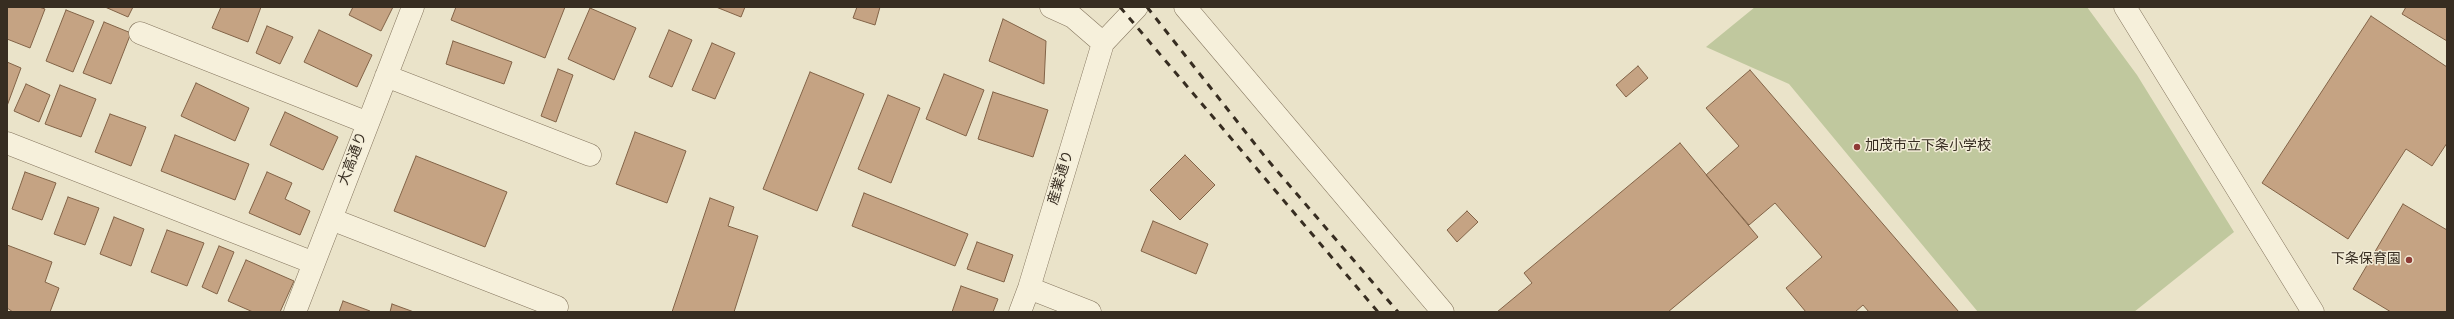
<!DOCTYPE html>
<html>
<head>
<meta charset="utf-8">
<style>
  body { margin:0 }
  #map { position:relative; width:2454px; height:319px; overflow:hidden; background:#eae3c9; font-family:Spectral,serif }
  canvas { display:block }
  .frame { position:absolute; inset:0; border:8px solid #372d21; pointer-events:none }
</style>
</head>
<body>
<div id="map">
<canvas width="2454" height="319"></canvas>
<div class="frame"></div>
</div>
<script>
const g = document.querySelector('canvas').getContext('2d');
g.lineJoin = 'round';
function fill(path, color) { g.fillStyle = color; g.fill(path, 'evenodd'); }
const toPath = rows => new Path2D(rows.map(r => 'M' + r).join(''));
function stroke(path, color, width, dash) { g.strokeStyle = color; g.lineWidth = width; g.lineCap = dash ? 'butt' : 'round'; g.setLineDash(dash || []); g.stroke(path); }
function write(font, color, halo, rows, align = 'center') {
  g.font = font + ' Spectral,"Noto Sans JP",serif'; g.lineWidth = 3; g.setLineDash([]); g.textBaseline = 'middle'; g.strokeStyle = halo; g.fillStyle = color; for (const [text, x, y, turn = 0] of rows) {
    g.save(); g.translate(x, y); g.rotate((+turn || 0) * Math.PI / 180); g.textAlign = isNaN(turn) ? turn : align; if (halo) g.strokeText(text, 0, 0); g.fillText(text, 0, 0); g.restore();
  }
}
fill(toPath([
  [1755,7,2087,7,2137,75,2234,232,2134,312,1978,312,1789,84,1706,47]
]), '#c0c89e');
const building = toPath([
  [7,7,39,7,45,9,30,48,7,39,7,7],
  [105,7,133,7,128,17,105,7],
  [221,7,261,7,248,42,212,28,221,7],
  [353,7,393,7,381,31,349,15,353,7],
  [456,7,565,7,545,58,451,20,456,7],
  [716,7,745,7,741,17,716,7],
  [857,7,880,7,875,25,853,18,857,7],
  [2406,7,2447,7,2447,41,2402,14,2406,7],
  [590,8,636,28,614,80,568,59,590,8],
  [66,10,94,21,73,72,46,61,66,10],
  [2371,16,2447,67,2447,143,2432,166,2406,149,2348,239,2262,183,2371,16],
  [1003,19,1046,41,1044,84,989,61,1003,19],
  [104,22,131,33,111,84,83,73,104,22],
  [267,26,293,37,280,64,256,53,267,26],
  [319,30,372,55,357,87,304,62,319,30],
  [669,30,692,40,672,87,649,77,669,30],
  [453,41,512,62,504,84,446,64,453,41],
  [712,43,735,53,715,99,692,90,712,43],
  [7,62,21,68,7,106,7,62],
  [1638,66,1648,78,1626,97,1616,85,1638,66],
  [558,69,573,75,556,122,541,116,558,69],
  [1750,70,1959,312,1869,312,1863,305,1855,312,1806,312,1786,288,1822,257,1775,203,1749,225,1706,175,1739,146,1706,108,1750,70],
  [810,72,864,94,817,211,763,189,810,72],
  [944,74,984,90,966,136,926,119,944,74],
  [196,83,249,108,235,141,181,116,196,83],
  [26,84,50,95,39,122,14,111,26,84],
  [60,85,96,99,81,137,45,124,60,85],
  [993,92,1048,110,1033,157,978,139,993,92],
  [888,95,920,108,891,183,858,169,888,95],
  [285,112,338,137,323,170,270,145,285,112],
  [110,114,146,127,131,166,95,152,110,114],
  [635,132,686,151,667,203,616,184,635,132],
  [175,135,249,164,235,200,161,171,175,135],
  [1680,143,1758,237,1668,312,1497,312,1532,283,1524,273,1680,143],
  [1185,155,1215,185,1180,220,1150,190,1185,155],
  [416,156,507,192,485,247,394,211,416,156],
  [25,172,56,183,42,220,12,209,25,172],
  [267,172,292,183,285,199,310,211,300,235,249,213,267,172],
  [864,193,968,234,955,266,852,226,864,193],
  [68,197,99,208,85,245,54,234,68,197],
  [710,198,734,207,728,226,758,236,734,312,672,312,710,198],
  [2403,204,2447,230,2447,312,2391,312,2353,289,2403,204],
  [1467,211,1478,222,1457,242,1447,230,1467,211],
  [114,217,144,229,131,266,100,254,114,217],
  [1153,221,1208,244,1196,274,1141,251,1153,221],
  [167,230,204,243,187,286,151,272,167,230],
  [977,242,1013,255,1004,282,967,269,977,242],
  [7,245,52,262,45,282,59,288,50,312,13,312,7,308,7,245],
  [219,246,234,252,217,294,202,287,219,246],
  [246,260,294,281,280,312,253,312,228,301,246,260],
  [961,286,998,299,993,312,952,312,961,286],
  [343,301,370,311,370,312,339,312,343,301],
  [392,304,414,312,390,312,392,304]
]);
fill(building, '#c5a383');
stroke(building, '#826347', 1);
const minor = toPath([
  [1051,7,1073,17,1103,43],
  [1185,7,1443,312],
  [2125,7,2313,312],
  [140,33,368,123],
  [386,76,590,155],
  [7,143,314,263],
  [331,219,557,307],
  [1029,288,1090,312],
  [295,312,413,7],
  [1020,312,1029,288,1103,43,1137,7]
]);
stroke(minor, '#85765f', 23);
stroke(minor, '#f6f0db', 22);
stroke(toPath([
  [1120,7,1378,312],
  [1147,7,1266,158,1398,312]
]), '#372d21', 3, [7, 7]);
for (const [x, y, r, color] of [
  [1857,147,4,"#8e3b35"],
  [2409,260,4,"#8e3b35"]
]) { const dot = new Path2D(); dot.arc(x, y, r, 0, 2 * Math.PI); g.fillStyle = color; g.fill(dot); stroke(dot, '#f3edd8', 1.5); }
write('14px', '#372d21', '#f3edd8', [
  ["加茂市立下条小学校",1865,147],
  ["下条保育園",2401,260,"right"]
], 'left');
write('14px', '#372d21', '#f3edd8', [
  ["大高通り",354,159,-69],
  ["産業通り",1062,178,-73]
]);
</script>
</body>
</html>
